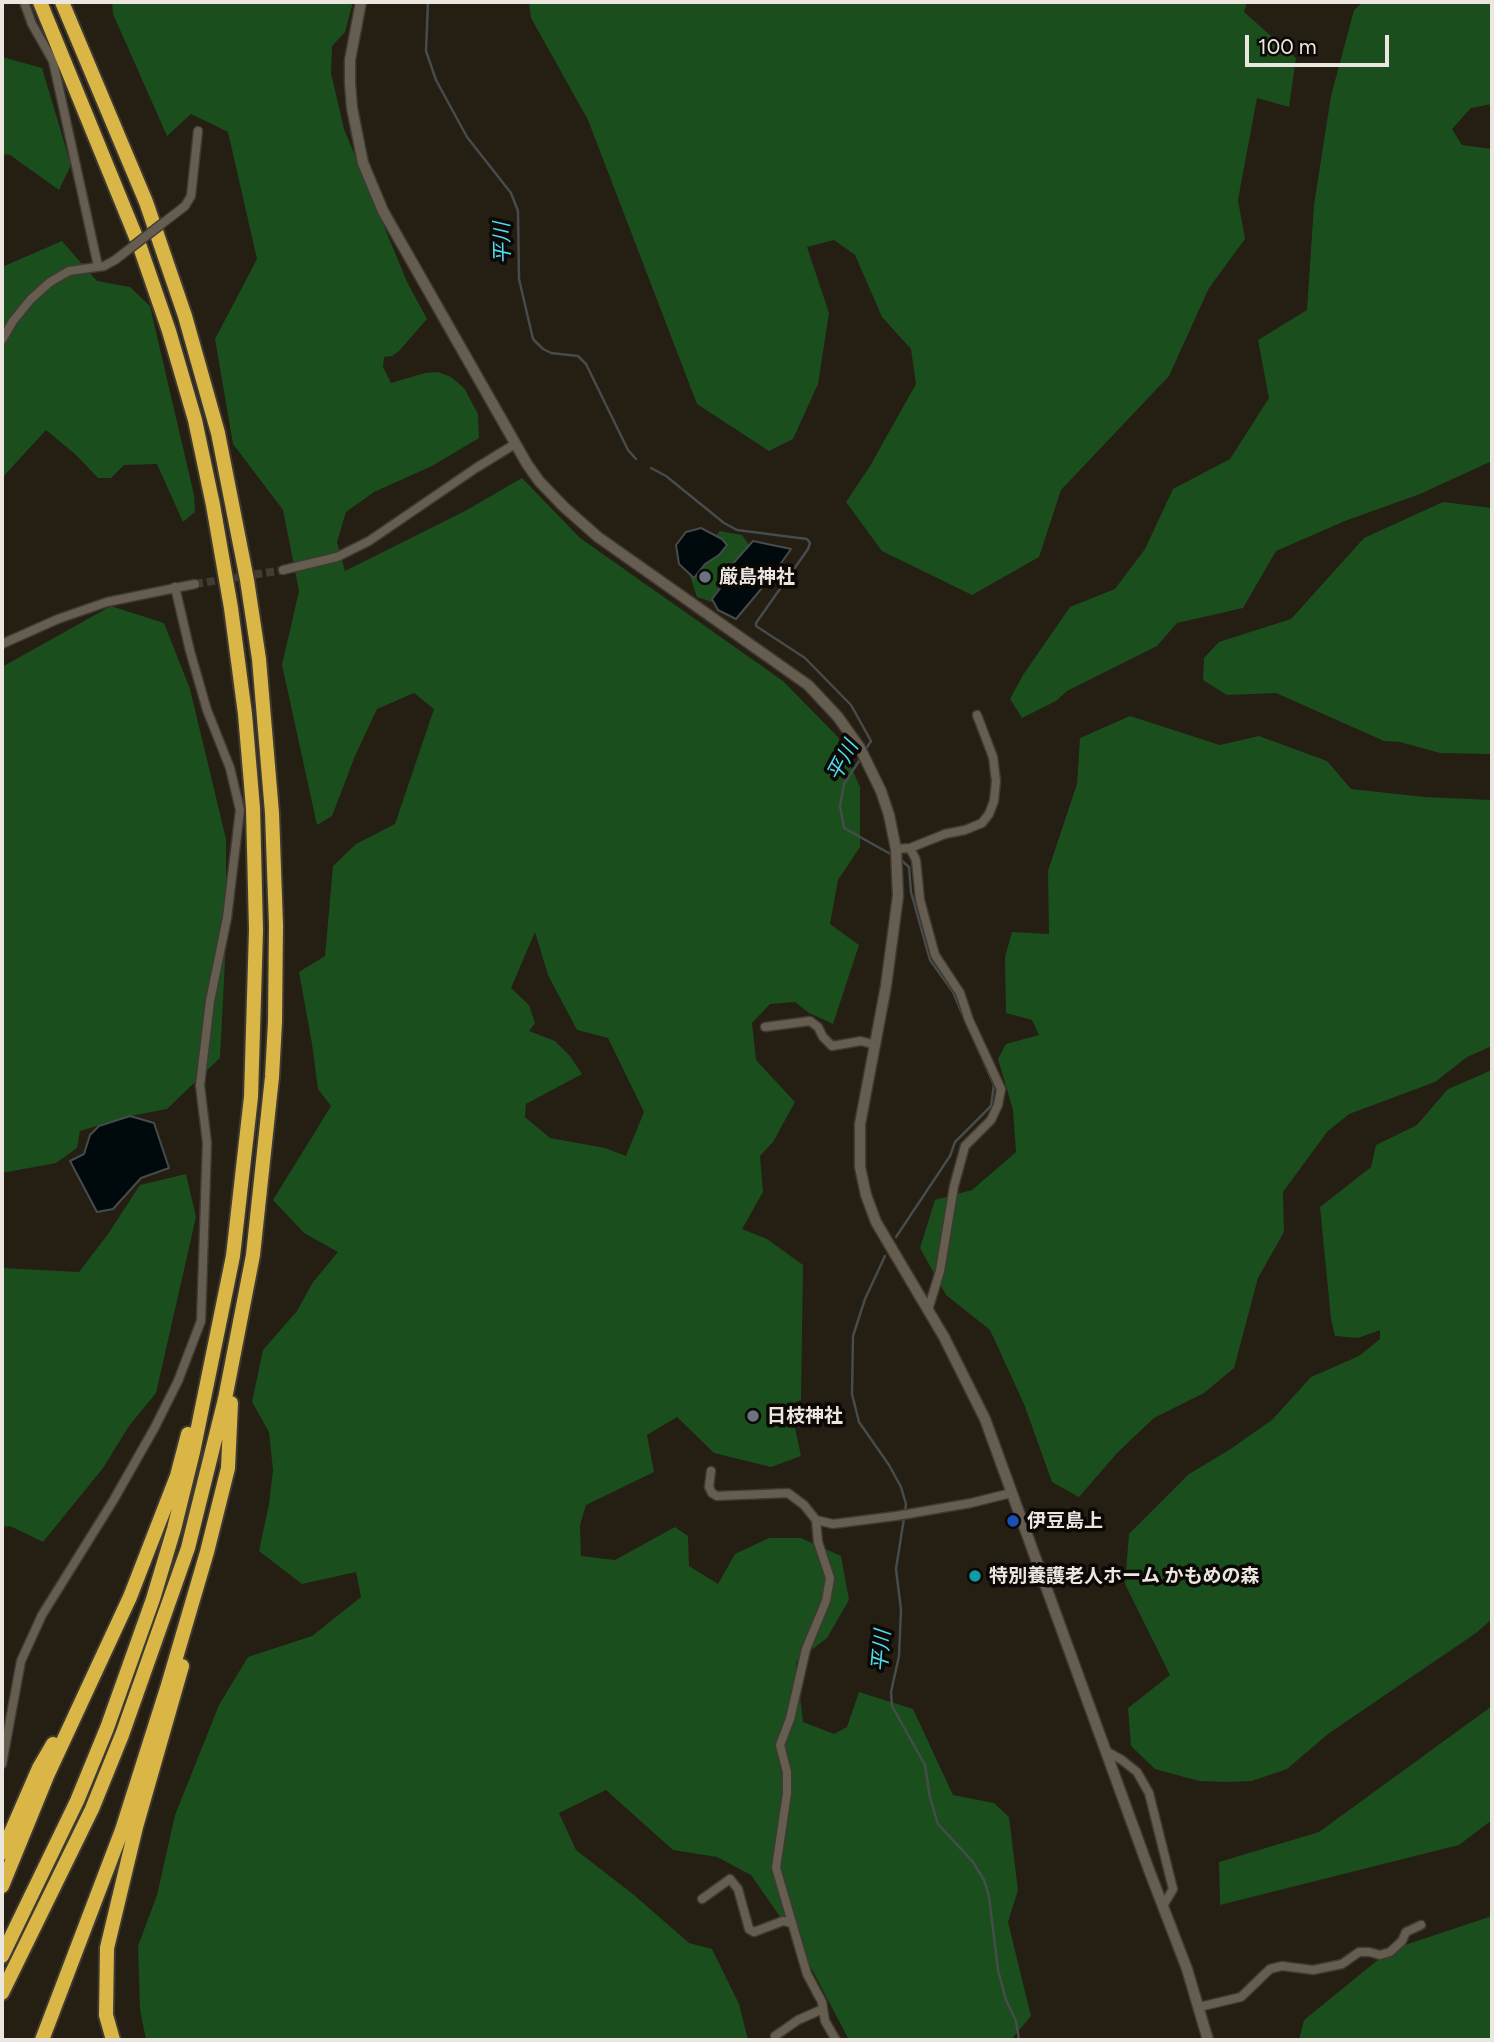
<!DOCTYPE html>
<html>
<head>
<meta charset="utf-8">
<style>
  body { margin:0 }
  #map { position:relative; width:1494px; height:2042px; overflow:hidden; background:#241e13; font-family:Figtree,sans-serif }
  canvas { display:block }
  .frame { position:absolute; inset:0; border:4px solid #ebe6df; pointer-events:none }
  .scale { position:absolute; left:1245px; top:35px; width:144px; height:32px; box-sizing:border-box; border:4px solid #ebe6df; border-top:0; padding-left:9px; font-size:21px; line-height:24px; white-space:nowrap; color:#ebe6df; -webkit-text-stroke:5px #0b0805; paint-order:stroke }
</style>
</head>
<body>
<div id="map">
<canvas width="1494" height="2042"></canvas>
<div class="frame"></div>
<div class="scale">100 m</div>
</div>
<script>
const g = document.querySelector('canvas').getContext('2d');
g.lineJoin = 'round';
function fill(path, color) { g.fillStyle = color; g.fill(path, 'evenodd'); }
const toPath = rows => new Path2D(rows.map(r => 'M' + r).join(''));
function stroke(path, color, width, dash) { g.strokeStyle = color; g.lineWidth = width; g.lineCap = dash ? 'butt' : 'round'; g.setLineDash(dash || []); g.stroke(path); }
function write(font, color, halo, rows, align = 'center') {
  g.font = font + ' Figtree,"Noto Sans JP",sans-serif'; g.lineWidth = 7; g.setLineDash([]); g.textBaseline = 'middle'; g.strokeStyle = halo; g.fillStyle = color; for (const [text, x, y, turn = 0] of rows) {
    g.save(); g.translate(x, y); g.rotate((+turn || 0) * Math.PI / 180); g.textAlign = isNaN(turn) ? turn : align; if (halo) g.strokeText(text, 0, 0); g.fillText(text, 0, 0); g.restore();
  }
}
fill(toPath([
  [112,2,353,2,345,32,332,46,331,73,344,129,407,282,427,319,399,351,392,356,384,357,383,367,391,383,425,373,438,372,451,377,464,388,478,414,479,438,432,466,374,492,346,512,337,542,345,571,467,510,522,478,580,538,783,681,838,737,860,787,860,847,838,880,830,924,859,945,833,1024,809,1013,795,1002,770,1004,752,1023,756,1060,795,1102,773,1142,760,1156,763,1192,742,1229,767,1239,803,1265,801,1400,790,1404,801,1456,771,1467,714,1453,677,1417,647,1435,654,1472,586,1505,580,1525,581,1556,615,1560,675,1527,688,1536,689,1566,718,1584,735,1554,769,1538,801,1538,841,1556,849,1600,827,1638,796,1662,803,1722,834,1734,847,1727,859,1692,913,1709,953,1795,994,1803,1009,1817,1018,1890,1008,1922,1031,2016,1011,2040,849,2040,797,1941,751,1875,717,1857,673,1850,606,1790,559,1813,576,1850,634,1895,689,1943,712,1949,739,2004,748,2040,146,2040,140,2009,138,1946,157,1895,175,1815,219,1705,248,1657,312,1636,361,1597,356,1572,302,1584,259,1551,269,1504,273,1470,269,1432,252,1402,263,1350,297,1311,313,1282,338,1252,304,1233,273,1200,331,1106,318,1089,312,1044,299,972,325,956,333,866,356,844,395,824,434,709,414,693,377,709,355,756,332,816,317,825,282,665,299,591,283,510,233,444,215,339,257,259,228,132,191,114,167,136,113,14],
  [535,932,548,975,577,1030,608,1038,644,1112,626,1156,605,1148,550,1138,525,1117,526,1104,582,1074,570,1056,555,1041,529,1031,535,1023,529,1005,511,988],
  [529,2,1247,2,1244,12,1296,58,1289,107,1257,98,1238,200,1245,239,1209,288,1169,376,1061,490,1039,557,972,595,882,551,846,502,870,466,916,384,911,349,882,317,855,255,834,240,807,247,829,313,818,384,793,439,769,451,697,404,588,120,531,18],
  [1363,2,1492,2,1492,104,1471,108,1452,129,1462,145,1492,149,1492,461,1420,494,1345,521,1276,551,1243,608,1177,623,1157,646,1067,691,1056,701,1022,718,1010,699,1023,675,1070,607,1115,589,1145,549,1173,489,1230,459,1269,398,1258,340,1307,310,1314,205,1331,96,1354,10],
  [2,57,42,68,71,165,59,190,10,155,2,154],
  [62,241,97,281,130,287,150,306,194,495,195,512,183,522,157,464,124,465,111,478,98,478,75,454,46,430,2,478,2,267],
  [1443,502,1492,508,1492,754,1440,753,1400,742,1384,741,1276,693,1227,695,1203,680,1204,658,1219,642,1291,619,1364,538],
  [720,531,742,535,752,549,718,600,712,602,697,597,689,573,716,544,717,534],
  [111,606,164,623,190,689,226,839,226,942,220,1058,167,1109,130,1116,80,1131,77,1148,56,1163,2,1173,2,667],
  [1130,716,1220,745,1259,736,1327,761,1351,789,1425,797,1492,800,1492,1046,1467,1057,1435,1082,1349,1114,1327,1132,1283,1192,1284,1232,1258,1278,1234,1368,1204,1393,1154,1418,1118,1452,1079,1497,1052,1482,1024,1404,990,1330,946,1295,920,1248,935,1200,972,1190,1016,1152,1013,1110,998,1059,1006,1044,1039,1035,1032,1020,1006,1013,1005,957,1012,932,1049,934,1048,871,1077,784,1080,738],
  [1492,1070,1492,1619,1476,1633,1328,1734,1287,1769,1252,1781,1225,1782,1199,1781,1155,1769,1131,1746,1128,1708,1170,1675,1125,1584,1129,1534,1189,1474,1229,1450,1272,1420,1311,1377,1359,1356,1380,1339,1380,1330,1358,1338,1335,1336,1331,1319,1320,1207,1371,1167,1376,1145,1417,1125,1448,1089],
  [186,1174,196,1217,156,1393,129,1426,103,1468,43,1542,10,1526,2,1527,2,1268,79,1272,108,1234,140,1185],
  [1492,1706,1492,1820,1459,1845,1220,1905,1219,1862,1319,1832],
  [1492,1916,1492,2040,1299,2040,1304,2020,1390,1950]
]), '#1a4e1d');
const water = toPath([
  [701,528,722,539,727,545,719,555,705,564,694,578,679,564,676,545,686,532,701,528],
  [753,541,791,549,772,576,736,619,718,610,712,599,726,581,729,568,753,541],
  [130,1116,154,1123,169,1168,141,1178,113,1209,97,1212,70,1161,84,1154,90,1135,99,1126,130,1116]
]);
fill(water, '#00090b');
stroke(water, '#464b4b', 2);
stroke(toPath([
  [428,2,426,51,436,80,467,137,511,193,518,211,519,279,533,339,543,349,551,353,578,356,586,364,628,450,636,459],
  [651,468,666,476,724,523,737,530,807,539,810,543,808,549,756,623,756,626,805,658,851,705,871,741,864,752],
  [861,758,844,784,840,806,844,828,894,856],
  [900,859,909,867,911,892,930,960,953,992,964,1018],
  [896,1237,950,1156,955,1142,991,1106,994,1085,968,1027],
  [885,1256,865,1299,853,1336,852,1394,859,1422,889,1465,901,1487,906,1504,905,1512],
  [904,1518,896,1569,901,1610,899,1656,891,1692,892,1706,925,1765,930,1798,938,1824,973,1862,984,1880,989,1896,998,1970,1006,2000,1016,2021,1019,2040]
]), '#464b4b', 2.5);
stroke(toPath([
  [195,584,283,570]
]), '#423c32', 8, [8, 4]);
const minor = toPath([
  [24,2,32,24,53,61,98,266],
  [185,206,191,196,198,131],
  [2,340,13,321,31,299,50,282,69,271,104,266,115,260],
  [283,570,337,557,369,541,476,468,515,444],
  [2,644,58,619,107,602,195,584],
  [910,848,916,860,920,900,935,955,960,993,969,1020,1001,1089,998,1105,991,1120,965,1146,954,1186,940,1271,928,1310],
  [896,849,910,848,945,834,965,830,982,823,989,814,994,801,996,781,993,757,977,715],
  [765,1027,810,1021,818,1027,823,1037,832,1046,861,1041,876,1045],
  [711,1471,709,1487,712,1493,717,1496,788,1493,804,1505,816,1520],
  [1106,1751,1122,1760,1137,1772,1149,1793,1173,1889,1163,1906],
  [2,1764,21,1661,42,1615,113,1501,155,1427,178,1381,201,1321,207,1143,200,1085,210,1001,227,918,240,810,230,768,207,710,190,651,175,587],
  [702,1899,730,1879,738,1889,749,1929,754,1932,783,1921,792,1923],
  [1199,2007,1241,1997,1270,1969,1282,1966,1313,1970,1342,1964,1359,1952,1369,1952,1380,1955,1390,1952,1402,1941,1406,1932,1421,1925],
  [775,2036,798,2020,823,2009],
  [836,2040,825,2021,822,2002,807,1974,776,1868,787,1793,787,1772,780,1745,790,1719,806,1649,826,1601,830,1578,818,1542,816,1520,833,1524,896,1516,971,1503,1011,1493]
]);
const tertiary = toPath([
  [361,2,350,60,350,83,352,108,363,163,383,211,527,464,539,481,564,507,598,537,808,685,838,717,860,748,881,791,889,815,896,849,898,896,886,986,860,1124,860,1167,866,1195,876,1222,944,1337,985,1419,1149,1870,1187,1969,1208,2040]
]);
const motorway = toPath([
  [2,1853,39,1768,53,1744],
  [2,1886,47,1776,130,1597,177,1476,188,1434],
  [2,1956,77,1801,107,1728,153,1599,174,1529,193,1452,233,1256,251,1097,256,930,253,808,245,714,231,608,213,505,195,420,169,331,140,247,40,2],
  [2,1993,92,1809,122,1735,188,1548,225,1399,253,1255,272,1077,275,1022,276,925,272,813,259,659,247,580,218,433,185,316,146,202,62,2],
  [42,2040,122,1830,168,1685,207,1552,228,1468,231,1403],
  [113,2040,106,2015,107,1948,136,1827,182,1666]
]);
stroke(minor, '#3e3932', 11);
stroke(tertiary, '#3e3932', 13);
stroke(motorway, '#3e3932', 18);
stroke(minor, '#655d50', 8);
stroke(tertiary, '#655d50', 10);
stroke(motorway, '#d9b645', 14);
const minorBridge = toPath([
  [115,260,185,206]
]);
stroke(minorBridge, '#3e3932', 11, []);
stroke(minorBridge, '#655d50', 8);
for (const [x, y, r, color] of [
  [705,577,7,"#6b7280"],
  [753,1416,7,"#6b7280"],
  [1013,1521,7,"#1a4fb4"],
  [975,1576,7,"#0f9aa8"]
]) { const dot = new Path2D(); dot.arc(x, y, r, 0, 2 * Math.PI); g.fillStyle = color; g.fill(dot); stroke(dot, '#0b0805', 2.5); }
write('bold 19px', '#ebe6df', '#0b0805', [
  ["厳島神社",719,577],
  ["日枝神社",767,1416],
  ["伊豆島上",1027,1521],
  ["特別養護老人ホーム かもめの森",989,1576]
], 'left');
write('italic 21px', '#4fddf0', '#0b0805', [
  ["平川",503,243,-91],
  ["平川",843,761,-62],
  ["平川",882,1651,-85]
]);
</script>
</body>
</html>
